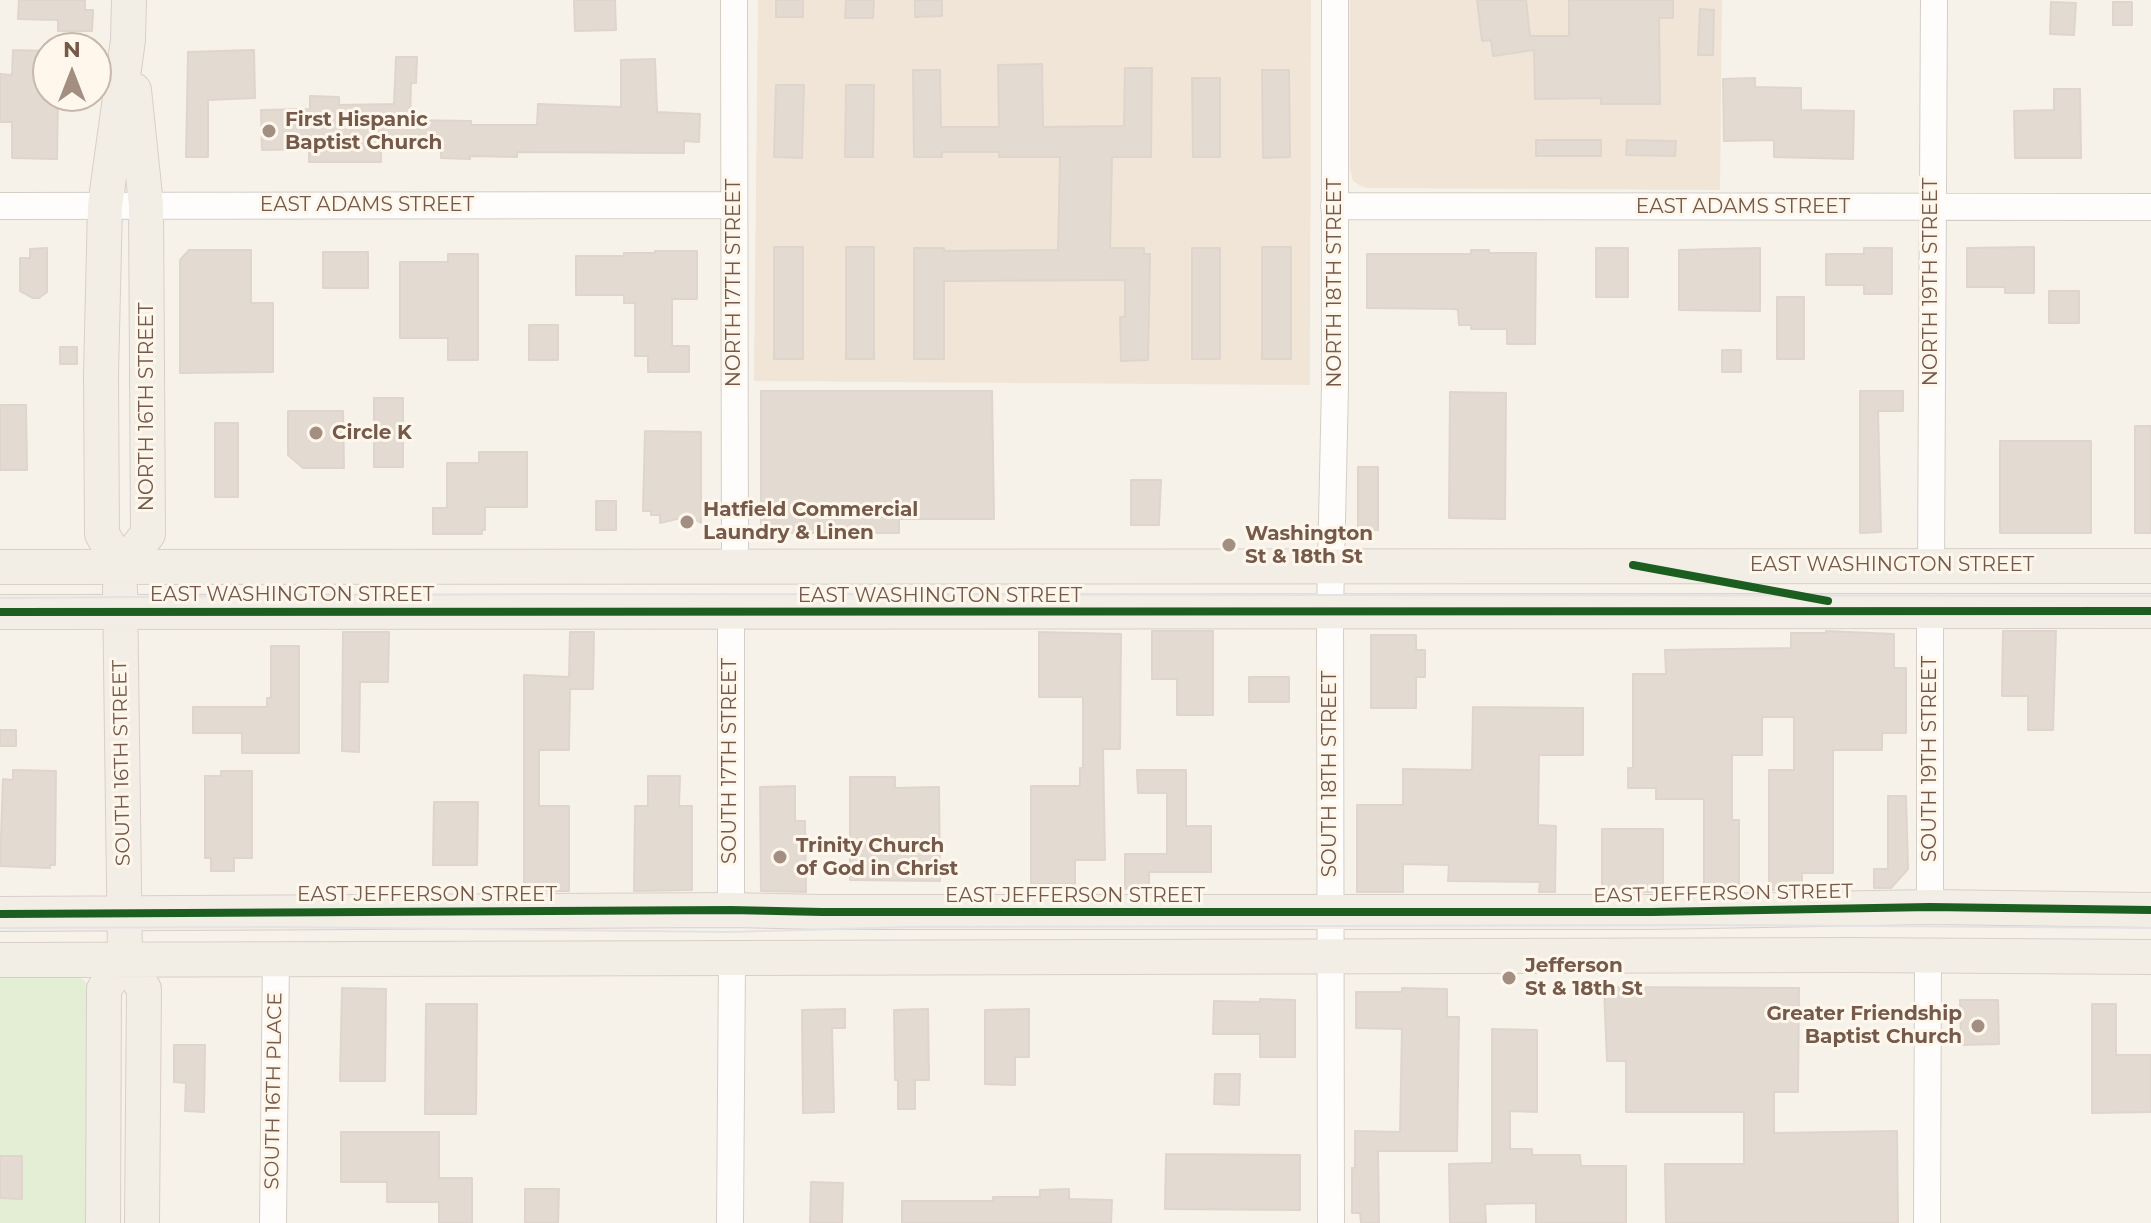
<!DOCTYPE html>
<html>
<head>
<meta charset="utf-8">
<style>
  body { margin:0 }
  #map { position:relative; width:2151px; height:1223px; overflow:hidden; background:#f6f2ea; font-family:Montserrat,sans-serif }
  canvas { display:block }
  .north { position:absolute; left:32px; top:32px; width:80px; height:80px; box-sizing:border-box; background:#fff7eb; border:2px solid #c8b8ab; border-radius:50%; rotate:0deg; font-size:22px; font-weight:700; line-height:32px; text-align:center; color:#75594a }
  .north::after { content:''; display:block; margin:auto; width:28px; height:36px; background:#a28f82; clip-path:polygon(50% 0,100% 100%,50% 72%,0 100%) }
</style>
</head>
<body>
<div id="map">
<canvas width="2151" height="1223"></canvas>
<div class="north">N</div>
</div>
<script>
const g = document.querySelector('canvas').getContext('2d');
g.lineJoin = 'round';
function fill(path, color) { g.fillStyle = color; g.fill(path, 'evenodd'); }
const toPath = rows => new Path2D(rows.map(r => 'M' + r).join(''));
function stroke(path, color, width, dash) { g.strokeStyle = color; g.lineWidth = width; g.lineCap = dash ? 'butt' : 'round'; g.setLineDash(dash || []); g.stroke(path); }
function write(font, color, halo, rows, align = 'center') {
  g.font = font + ' Montserrat,sans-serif'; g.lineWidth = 6; g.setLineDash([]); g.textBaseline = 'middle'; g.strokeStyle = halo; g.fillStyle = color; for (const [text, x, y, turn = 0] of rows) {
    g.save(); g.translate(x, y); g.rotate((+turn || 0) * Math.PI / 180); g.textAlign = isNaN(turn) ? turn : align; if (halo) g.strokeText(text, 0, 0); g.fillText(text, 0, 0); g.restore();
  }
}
fill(toPath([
  [758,0,1311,0,1310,385,754,381],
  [1350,0,1722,0,1720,190,1367,188,1361,186,1353,181,1350,169]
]), '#f0e5d7');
fill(toPath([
  [0,972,75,973,86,982,92,994,90,1223,0,1223]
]), '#e3eed5');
const building = toPath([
  [19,0,85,0,85,10,93,10,92,31,58,31,58,20,18,19,19,0],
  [574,0,615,0,616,30,575,31,574,0],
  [776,0,803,0,803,17,776,17,776,0],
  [846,0,874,0,873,18,845,18,846,0],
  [915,0,942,0,942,16,915,17,915,0],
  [1477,0,1526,0,1530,36,1569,36,1569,0,1673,0,1673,18,1659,18,1660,104,1601,104,1601,98,1535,99,1534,50,1493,56,1491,40,1482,41,1477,0],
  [2051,2,2076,3,2074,35,2050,34,2051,2],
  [2113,2,2132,2,2132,25,2113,25,2113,2],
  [1700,9,1714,10,1713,55,1698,55,1700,9],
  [13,50,48,51,48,96,58,96,57,159,12,158,12,122,0,122,0,74,12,75,13,50],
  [254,50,255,98,208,100,208,157,186,157,188,52,254,50],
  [396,57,417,57,416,83,411,83,410,120,471,121,471,125,537,125,538,104,621,107,621,60,655,59,657,112,700,114,699,142,684,141,684,153,517,152,517,157,470,156,470,159,441,158,441,146,381,145,381,162,309,162,309,149,262,150,261,110,310,109,310,96,339,97,339,105,394,104,396,57],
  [1042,64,1043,127,1124,126,1125,68,1152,68,1151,157,1112,157,1110,248,1144,248,1144,254,1150,254,1148,360,1121,361,1120,317,1125,317,1125,280,944,281,944,359,914,359,914,248,944,248,944,251,1058,250,1060,157,999,157,999,152,942,152,942,157,914,157,913,70,940,70,941,127,999,127,998,65,1042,64],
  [1262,70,1289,70,1290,157,1263,158,1262,70],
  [1192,78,1220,78,1220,157,1193,157,1192,78],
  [1755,78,1755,87,1801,88,1801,110,1854,111,1853,159,1774,157,1774,140,1724,141,1723,79,1755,78],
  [776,85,804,85,802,158,774,157,776,85],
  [846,85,874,85,873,157,845,157,846,85],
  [2054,89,2080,89,2081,158,2015,158,2014,111,2054,110,2054,89],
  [1536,140,1601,140,1601,156,1536,156,1536,140],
  [1627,140,1676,141,1675,156,1626,155,1627,140],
  [774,247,803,247,803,359,774,359,774,247],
  [846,247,874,247,874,359,846,359,846,247],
  [1262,247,1291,247,1291,359,1262,359,1262,247],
  [2034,247,2034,293,2005,293,2005,287,1967,287,1967,248,2034,247],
  [47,248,47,292,39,298,33,298,20,291,20,258,30,258,30,249,47,248],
  [1192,248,1220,248,1220,359,1192,359,1192,248],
  [1596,248,1628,248,1628,297,1596,297,1596,248],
  [1760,248,1760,311,1679,310,1679,250,1760,248],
  [1864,248,1892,248,1892,294,1864,294,1864,285,1826,285,1826,254,1864,254,1864,248],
  [189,250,251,250,251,303,273,303,273,372,180,373,180,260,189,250],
  [1471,250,1489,250,1489,253,1536,253,1535,344,1507,344,1507,329,1471,329,1471,325,1459,325,1458,310,1454,309,1367,308,1367,254,1471,254,1471,250],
  [655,251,697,251,697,299,672,299,672,346,689,346,689,372,648,372,648,356,635,356,635,303,624,303,624,295,576,295,576,256,624,256,624,253,655,253,655,251],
  [323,252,368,252,368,288,323,288,323,252],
  [448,254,478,254,478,360,448,360,448,338,400,338,400,262,448,262,448,254],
  [2049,291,2079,291,2079,323,2049,323,2049,291],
  [1777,297,1804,297,1804,359,1777,359,1777,297],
  [529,325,558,325,558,360,529,360,529,325],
  [60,347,77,347,77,364,60,364,60,347],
  [1722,350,1741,350,1741,372,1722,372,1722,350],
  [761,391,992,391,994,519,899,519,899,533,761,533,761,391],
  [1860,391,1903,391,1903,411,1878,411,1881,532,1860,533,1860,391],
  [1450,392,1506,393,1505,519,1449,518,1450,392],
  [374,398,403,398,403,467,374,467,374,398],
  [0,405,26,405,27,470,0,470,0,405],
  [288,411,343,411,344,468,303,468,288,455,288,411],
  [215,423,238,423,238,497,215,497,215,423],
  [2135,426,2151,426,2151,533,2135,533,2135,426],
  [645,431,701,432,701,523,689,516,660,523,660,515,651,515,651,511,643,511,645,431],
  [2000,441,2091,441,2091,533,2000,533,2000,441],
  [479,452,527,452,527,507,485,507,485,530,482,530,482,534,433,534,433,508,447,508,447,463,479,463,479,452],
  [1358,467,1378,467,1378,530,1358,530,1358,467],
  [1131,480,1161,480,1159,525,1131,525,1131,480],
  [596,501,616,501,616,530,596,530,596,501],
  [1152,631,1213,631,1213,715,1177,715,1177,679,1152,679,1152,631],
  [1826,631,1894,634,1894,668,1906,668,1906,733,1882,733,1882,750,1833,750,1833,873,1802,873,1802,889,1769,890,1769,770,1794,770,1794,717,1762,717,1762,755,1732,755,1732,820,1739,820,1739,890,1704,891,1704,799,1656,799,1656,788,1628,788,1628,768,1633,768,1633,674,1666,674,1665,650,1791,648,1791,633,1826,633,1826,631],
  [2003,631,2056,631,2053,730,2028,730,2028,696,2002,696,2003,631],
  [343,632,389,632,388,682,360,682,359,752,342,751,343,632],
  [570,632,594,632,593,689,570,689,569,750,539,750,539,806,569,806,569,891,524,891,524,675,569,677,570,632],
  [1039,632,1121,634,1120,749,1103,749,1105,860,1075,860,1075,884,1031,884,1031,786,1080,786,1080,768,1083,768,1083,697,1039,697,1039,632],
  [1371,635,1416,635,1416,650,1425,650,1425,677,1416,677,1416,708,1371,708,1371,635],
  [271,646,299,646,299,753,242,753,242,733,193,733,193,707,267,707,267,698,271,698,271,646],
  [1249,677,1289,677,1289,702,1249,702,1249,677],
  [1473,707,1583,708,1583,755,1539,755,1538,825,1556,826,1555,892,1539,892,1540,882,1448,881,1449,865,1403,864,1403,892,1357,892,1357,805,1403,805,1403,769,1472,770,1473,707],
  [0,730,16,730,16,746,0,746,0,730],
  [13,770,56,771,55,865,50,865,50,868,0,866,3,779,13,780,13,770],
  [1137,770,1186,770,1186,826,1211,826,1211,872,1149,872,1149,889,1125,889,1125,854,1167,854,1167,793,1138,793,1137,770],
  [221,771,252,771,252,858,234,858,234,871,211,871,211,858,205,858,205,776,221,776,221,771],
  [648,776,680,776,679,806,692,806,692,890,634,891,635,806,648,806,648,776],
  [850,777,895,777,895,788,939,787,940,881,850,880,850,777],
  [795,786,795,821,805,821,806,892,761,891,760,787,795,786],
  [1888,796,1906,796,1908,869,1891,888,1874,888,1874,869,1888,869,1888,796],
  [434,802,478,802,477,865,433,865,434,802],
  [1602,829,1663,829,1663,892,1602,892,1602,829],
  [1604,987,1799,988,1798,1092,1774,1092,1774,1133,1897,1131,1898,1223,1666,1223,1665,1164,1744,1164,1744,1112,1626,1112,1626,1061,1607,1061,1604,987],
  [342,988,386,989,385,1081,340,1081,342,988],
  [1402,988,1447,989,1447,1017,1459,1017,1457,1151,1378,1151,1379,1223,1361,1223,1360,1213,1352,1213,1352,1168,1355,1168,1355,1131,1400,1132,1402,1029,1356,1028,1356,992,1402,992,1402,988],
  [1260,999,1295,1000,1295,1057,1260,1057,1260,1034,1213,1034,1214,1001,1260,1002,1260,999],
  [1960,1000,1998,1000,1999,1044,1961,1045,1960,1000],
  [426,1004,477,1004,476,1114,425,1114,426,1004],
  [2092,1004,2116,1004,2116,1055,2151,1055,2151,1112,2092,1113,2092,1004],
  [845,1009,845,1028,832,1028,834,1112,803,1113,802,1010,845,1009],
  [928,1009,929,1080,915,1080,915,1109,898,1109,898,1080,895,1080,894,1010,928,1009],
  [1029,1009,1029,1057,1015,1057,1015,1085,985,1084,985,1010,1029,1009],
  [1492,1029,1537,1030,1537,1112,1510,1111,1510,1149,1532,1149,1532,1155,1580,1155,1581,1166,1626,1166,1626,1223,1536,1223,1536,1203,1485,1204,1486,1223,1450,1223,1449,1164,1492,1163,1492,1029],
  [174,1045,205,1045,204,1112,185,1111,186,1083,174,1082,174,1045],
  [1215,1074,1240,1074,1239,1105,1214,1104,1215,1074],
  [341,1132,439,1132,439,1178,472,1178,472,1223,439,1223,439,1202,387,1202,387,1182,341,1182,341,1132],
  [1166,1154,1300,1155,1300,1210,1165,1209,1166,1154],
  [0,1156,22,1156,22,1199,0,1198,0,1156],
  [811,1182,843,1183,842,1223,810,1223,811,1182],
  [525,1189,559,1189,558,1223,525,1223,525,1189],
  [1069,1189,1069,1199,1112,1200,1111,1223,902,1223,902,1201,993,1201,993,1197,1040,1197,1040,1190,1069,1189]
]);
fill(building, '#e3dad2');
stroke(building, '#dfd5cc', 2);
const minor = toPath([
  [734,0,735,566],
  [0,206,734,205],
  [1334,206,2151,207],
  [1931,565,1934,0],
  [731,612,731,910],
  [1930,907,1930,612],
  [273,1223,276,958],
  [730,1223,732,957],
  [1331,1223,1330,611,1335,385,1335,0],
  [1927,1223,1928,956]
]);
const major = toPath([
  [0,567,2151,566],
  [121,567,102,534,101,374,105,206,128,40,129,0],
  [121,567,148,534,146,205,134,90],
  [120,588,125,959,144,989,142,1223],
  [0,612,2151,611],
  [0,914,731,910,822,912,1652,912,1930,907,2151,910],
  [0,960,1851,955,2151,957],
  [103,1223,104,989,125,959]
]);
stroke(minor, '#d5cec7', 28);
stroke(major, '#d8cfc9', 36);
stroke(minor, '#fefdfc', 26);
stroke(major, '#f2ede5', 34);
stroke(toPath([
  [0,598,545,594,2151,596],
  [0,928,281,927,728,932,910,927,1721,925,2151,928]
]), '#e4e2e4', 2);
stroke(toPath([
  [1633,565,1828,601],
  [0,612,2151,611],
  [0,914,731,910,822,912,1652,912,1930,907,2151,910]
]), '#1b5e20', 8);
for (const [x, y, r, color] of [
  [269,131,8,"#a28f82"],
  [316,433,8,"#a28f82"],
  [687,522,8,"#a28f82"],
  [1229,545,8,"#a28f82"],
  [780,857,8,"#a28f82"],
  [1509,978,8,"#a28f82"],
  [1978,1026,8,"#a28f82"]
]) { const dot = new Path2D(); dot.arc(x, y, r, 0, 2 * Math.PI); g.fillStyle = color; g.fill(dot); stroke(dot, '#fff7eb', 3); }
write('bold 20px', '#75594a', '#fff7eb', [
  ["First Hispanic",285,120],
  ["Baptist Church",285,143],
  ["Circle K",332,433],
  ["Hatfield Commercial",703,510],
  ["Laundry & Linen",703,533],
  ["Washington",1245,534],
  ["St & 18th St",1245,557],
  ["Trinity Church",796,846],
  ["of God in Christ",796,869],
  ["Jefferson",1525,966],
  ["St & 18th St",1525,989],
  ["Greater Friendship",1962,1014,"right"],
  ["Baptist Church",1962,1037,"right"]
], 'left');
write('20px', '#75594a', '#fff7eb', [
  ["EAST ADAMS STREET",367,205],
  ["EAST ADAMS STREET",1743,207],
  ["NORTH 19TH STREET",1931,282,-90],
  ["NORTH 17TH STREET",734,283,-90],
  ["NORTH 18TH STREET",1335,283,-90],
  ["NORTH 16TH STREET",147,407,-90],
  ["EAST WASHINGTON STREET",1892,565],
  ["EAST WASHINGTON STREET",292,595],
  ["EAST WASHINGTON STREET",940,596],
  ["SOUTH 19TH STREET",1930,759,-90],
  ["SOUTH 17TH STREET",730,761,-90],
  ["SOUTH 16TH STREET",122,763,-91],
  ["SOUTH 18TH STREET",1330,774,-90],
  ["EAST JEFFERSON STREET",1723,894,-1],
  ["EAST JEFFERSON STREET",427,895],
  ["EAST JEFFERSON STREET",1075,896],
  ["SOUTH 16TH PLACE",274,1091,-89]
]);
</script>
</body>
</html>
